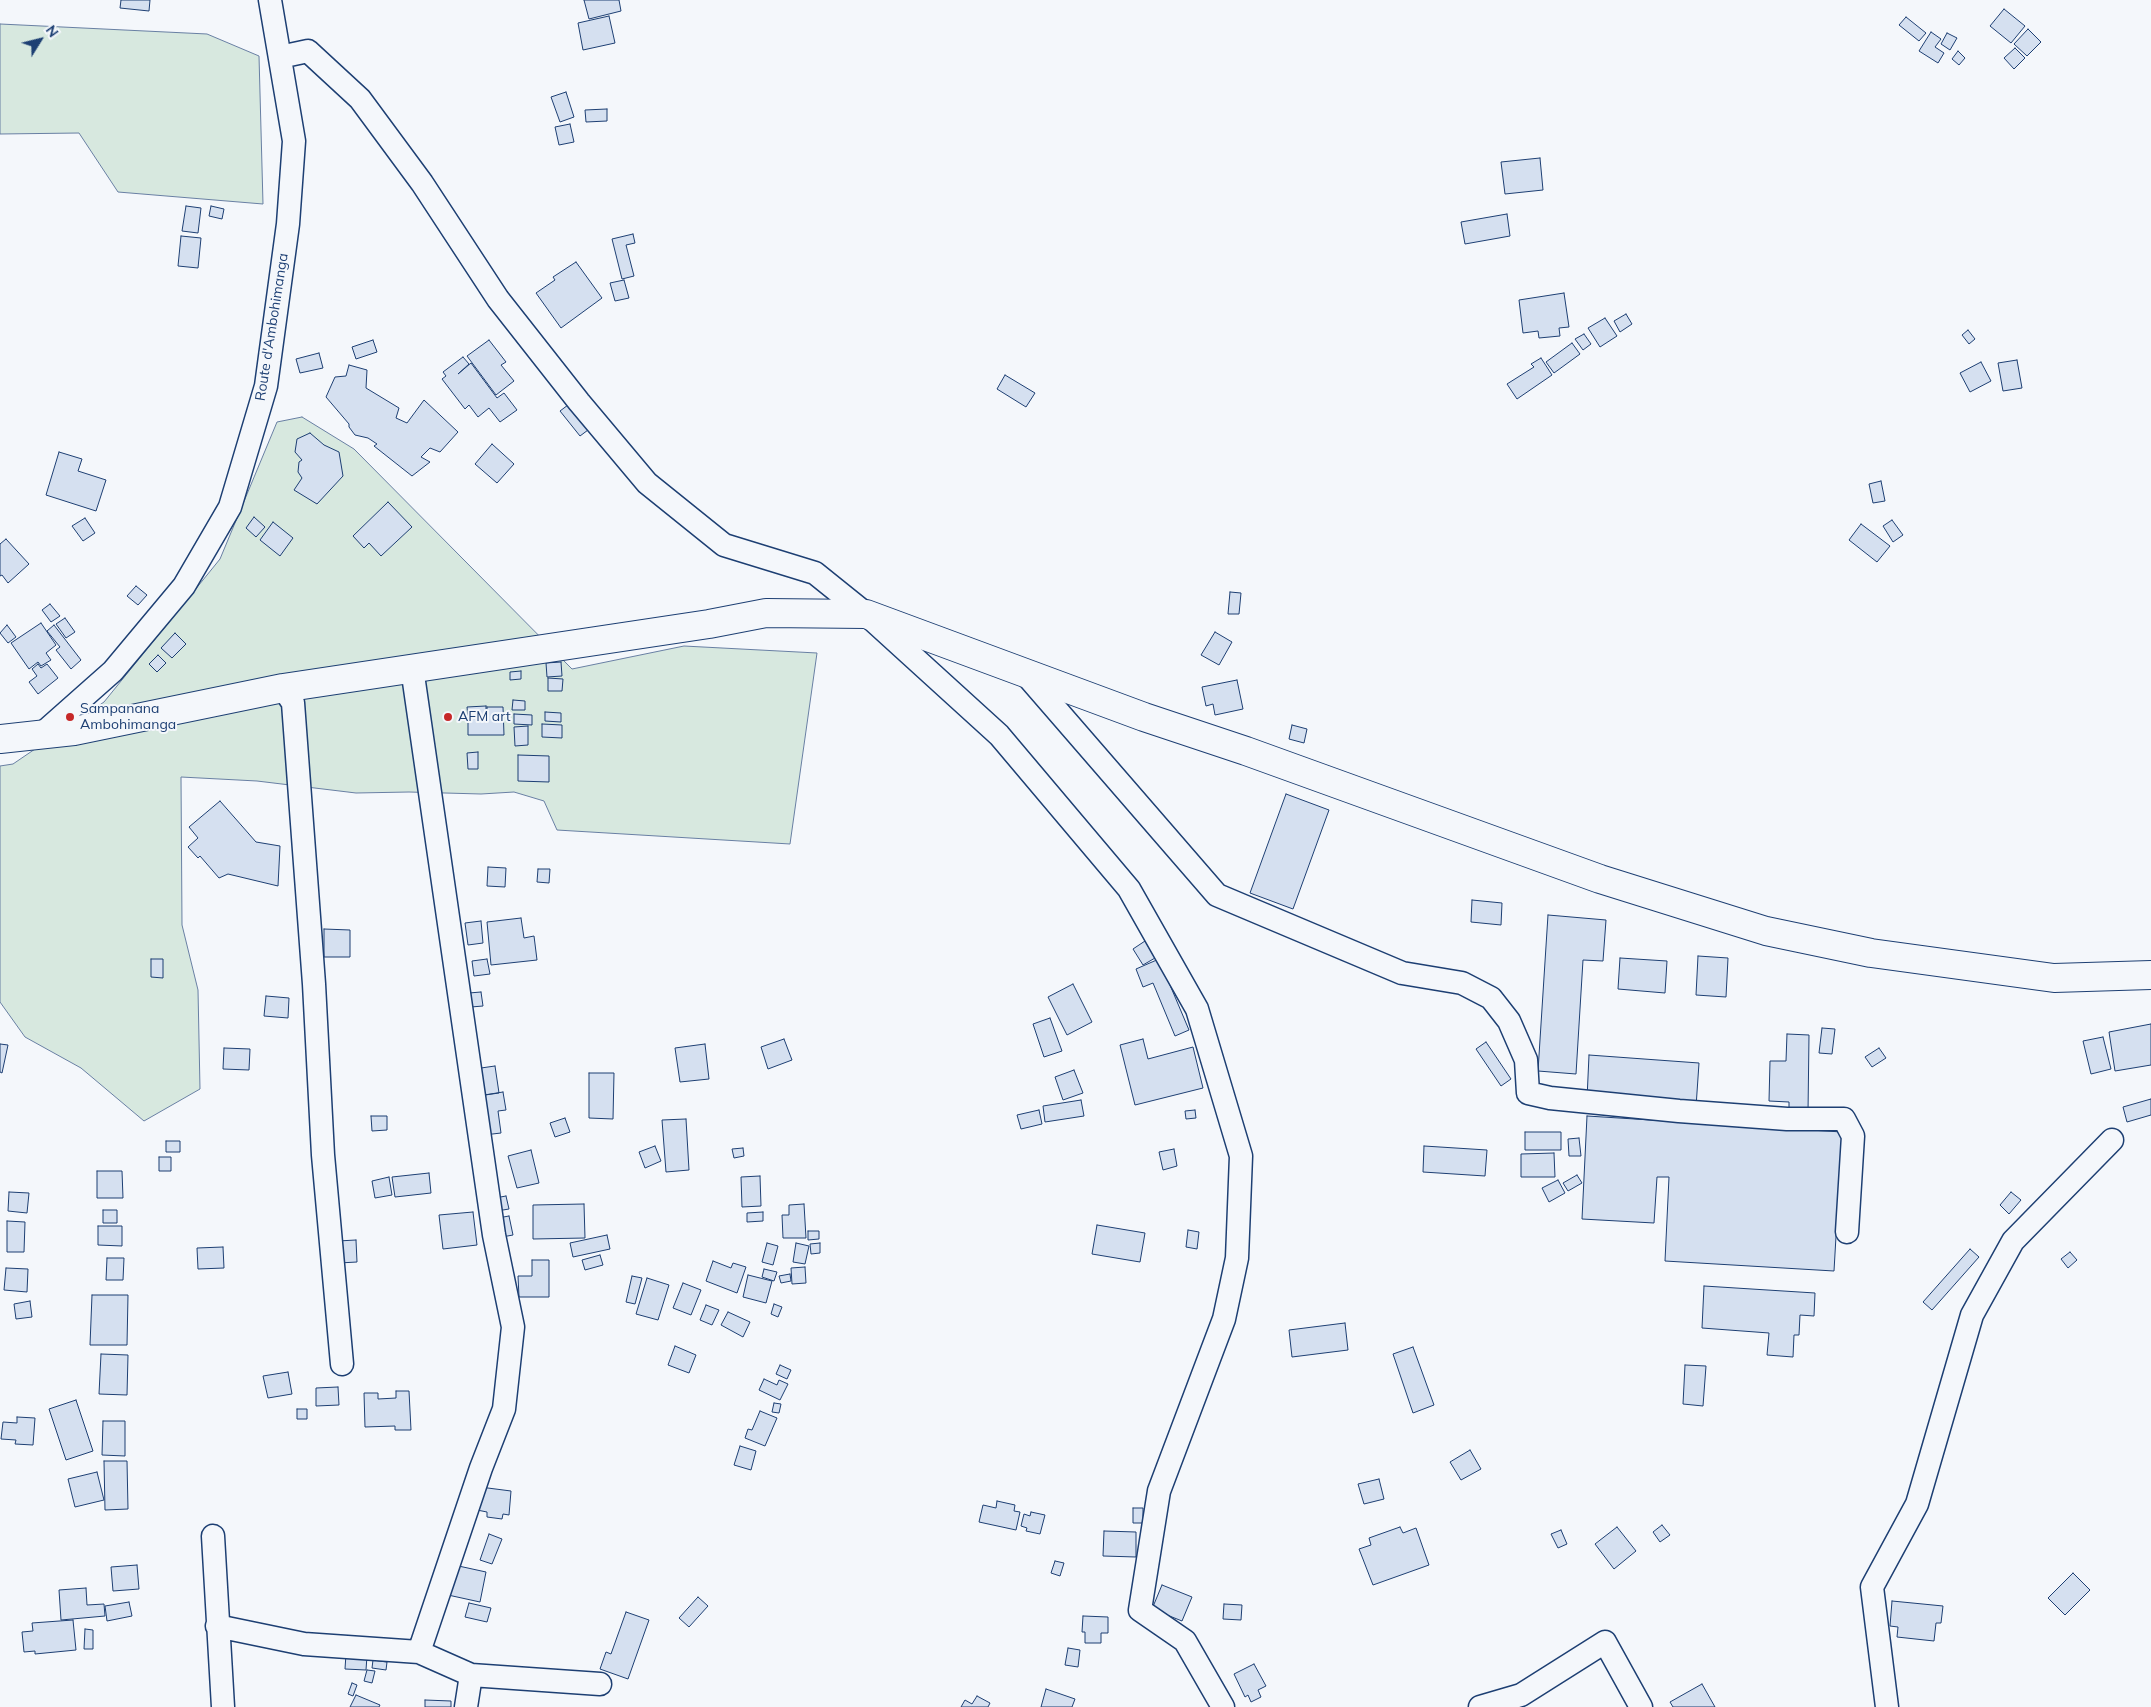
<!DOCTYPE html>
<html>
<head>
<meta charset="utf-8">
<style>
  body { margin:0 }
  #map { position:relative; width:2151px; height:1707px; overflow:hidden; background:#f4f7fb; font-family:Mulish,sans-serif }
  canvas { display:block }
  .north { position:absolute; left:15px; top:15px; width:50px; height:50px; -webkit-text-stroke:4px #f4f7fb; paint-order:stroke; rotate:54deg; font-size:14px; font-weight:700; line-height:20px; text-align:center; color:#1d3f73 }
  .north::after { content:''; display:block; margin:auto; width:18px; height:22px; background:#1d3f73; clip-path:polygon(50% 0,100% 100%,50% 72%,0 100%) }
</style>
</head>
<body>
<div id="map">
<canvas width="2151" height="1707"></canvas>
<div class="north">N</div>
</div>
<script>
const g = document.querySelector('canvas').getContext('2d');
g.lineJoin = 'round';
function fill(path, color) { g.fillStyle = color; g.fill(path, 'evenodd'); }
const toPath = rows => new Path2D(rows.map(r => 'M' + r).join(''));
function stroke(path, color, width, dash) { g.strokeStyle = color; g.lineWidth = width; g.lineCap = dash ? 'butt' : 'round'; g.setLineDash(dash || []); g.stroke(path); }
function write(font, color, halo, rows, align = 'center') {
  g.font = font + ' Mulish,sans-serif'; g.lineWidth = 4; g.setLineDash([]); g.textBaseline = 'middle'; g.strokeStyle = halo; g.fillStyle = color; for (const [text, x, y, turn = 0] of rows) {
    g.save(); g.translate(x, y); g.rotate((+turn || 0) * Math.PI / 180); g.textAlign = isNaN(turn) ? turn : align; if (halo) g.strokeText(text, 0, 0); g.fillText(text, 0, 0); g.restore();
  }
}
const green = toPath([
  [0,24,207,34,259,56,263,204,118,192,79,133,0,134,0,24],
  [302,417,354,449,572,669,684,646,817,653,790,844,557,830,544,801,514,792,481,794,409,792,356,793,257,781,181,777,182,925,198,990,200,1089,144,1121,81,1068,25,1037,0,1002,0,766,13,764,104,702,220,559,277,422,302,417]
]);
fill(green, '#d7e8df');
stroke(green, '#687fa3', 1);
const building = toPath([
  [121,0,150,0,149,11,120,8,121,0],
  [584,0,619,0,621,11,589,19,584,0],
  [2004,9,2025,26,2011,43,1990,26,2004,9],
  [609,16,615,43,583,50,578,23,609,16],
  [1906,17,1926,33,1919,41,1899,25,1906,17],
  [2028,29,2041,42,2027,56,2014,44,2028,29],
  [1931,32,1941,39,1935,47,1944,53,1938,63,1919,51,1931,32],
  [1947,33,1957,38,1950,50,1941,44,1947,33],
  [2015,48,2025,58,2014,69,2004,58,2015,48],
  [1958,51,1965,58,1959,65,1952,59,1958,51],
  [566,92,574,117,560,122,551,97,566,92],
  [607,109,607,121,586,122,585,110,607,109],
  [570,124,574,142,559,145,555,127,570,124],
  [1540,158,1543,190,1505,194,1501,162,1540,158],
  [186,206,201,208,198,233,182,231,186,206],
  [211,206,224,209,222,219,209,216,211,206],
  [1507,214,1510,236,1465,244,1461,222,1507,214],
  [633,234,635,243,626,245,634,276,622,279,612,239,633,234],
  [181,236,201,238,198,268,178,266,181,236],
  [576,262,602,298,561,328,536,293,555,280,553,277,576,262],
  [624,280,629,298,615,301,610,283,624,280],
  [1564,293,1569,327,1559,328,1560,336,1539,338,1538,331,1523,333,1519,300,1564,293],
  [1626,314,1632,324,1620,332,1614,321,1626,314],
  [1605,318,1617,336,1600,347,1588,328,1605,318],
  [1968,330,1975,339,1969,344,1962,335,1968,330],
  [1584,334,1591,344,1583,350,1575,339,1584,334],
  [373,340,377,352,356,359,352,347,373,340],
  [489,340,506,362,501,365,514,381,496,395,467,356,489,340],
  [1572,343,1580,354,1554,373,1546,362,1572,343],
  [319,353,323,368,300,373,296,359,319,353],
  [463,357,469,364,458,374,471,363,497,398,504,393,517,410,500,422,489,408,478,417,469,405,465,409,442,379,446,376,443,372,463,357],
  [1541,358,1552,375,1517,399,1507,384,1534,367,1531,364,1541,358],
  [2017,360,2022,388,2003,391,1998,363,2017,360],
  [1981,362,1991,381,1970,392,1960,373,1981,362],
  [349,365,367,370,366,388,399,408,396,418,407,423,424,400,458,432,440,452,430,448,421,457,430,462,412,476,374,446,377,444,368,438,355,435,349,427,349,424,326,397,335,377,346,376,349,365],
  [1005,375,1035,393,1026,407,997,389,1005,375],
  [572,402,592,427,580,436,560,411,572,402],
  [310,433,324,445,339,452,343,476,317,504,294,490,302,478,298,472,299,462,302,460,295,452,297,439,310,433],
  [492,444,514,464,497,483,475,464,492,444],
  [59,452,82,459,78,471,106,480,96,511,46,495,59,452],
  [1881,481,1885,501,1873,503,1869,484,1881,481],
  [388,502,412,527,381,556,369,543,364,548,353,536,388,502],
  [254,517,265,527,256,537,246,528,254,517],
  [85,518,95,533,83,541,72,526,85,518],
  [1892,520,1903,535,1893,542,1883,526,1892,520],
  [273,522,293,538,280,556,260,540,273,522],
  [1861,524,1890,546,1877,562,1849,540,1861,524],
  [6,539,29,564,8,583,2,575,0,576,0,544,6,539],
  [136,586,147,595,138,605,127,596,136,586],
  [1230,592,1241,593,1239,614,1228,614,1230,592],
  [50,604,60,616,51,622,42,610,50,604],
  [65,618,75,632,66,638,56,624,65,618],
  [41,623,56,645,46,653,51,660,41,666,38,662,29,669,11,643,41,623],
  [7,625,16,637,8,643,0,633,7,625],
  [54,625,81,660,71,669,56,650,60,647,47,631,54,625],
  [1215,632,1232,642,1219,665,1201,655,1215,632],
  [175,633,186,644,172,658,161,648,175,633],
  [158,655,166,663,157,672,149,664,158,655],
  [561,662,562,676,547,677,546,663,561,662],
  [38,664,41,668,47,664,58,678,38,694,29,682,37,676,32,669,38,664],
  [521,671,521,679,510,680,510,672,521,671],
  [548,678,563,679,562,691,548,691,548,678],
  [1237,680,1243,709,1215,715,1213,704,1206,706,1202,687,1237,680],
  [513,700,525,701,525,710,512,710,513,700],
  [486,706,486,715,468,717,467,707,486,706],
  [487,707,503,707,504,735,468,735,468,718,487,718,487,707],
  [545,712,561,713,561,722,545,721,545,712],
  [514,714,532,715,532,725,514,724,514,714],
  [542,724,562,725,562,738,542,737,542,724],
  [1292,725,1307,729,1304,743,1289,739,1292,725],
  [528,726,528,745,515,746,514,727,528,726],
  [478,752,478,769,468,769,467,753,478,752],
  [518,755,549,756,549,782,518,781,518,755],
  [1286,794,1329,810,1293,909,1250,893,1286,794],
  [220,801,256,842,280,846,278,886,228,874,219,878,200,856,198,858,188,847,198,838,189,827,220,801],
  [488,867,506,868,505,887,487,886,488,867],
  [538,869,550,869,549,883,537,882,538,869],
  [1472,900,1502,903,1501,925,1471,922,1472,900],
  [1548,915,1606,920,1603,961,1583,960,1576,1074,1538,1071,1548,915],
  [521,918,524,938,534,936,537,960,491,965,487,922,521,918],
  [481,921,483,943,468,945,465,923,481,921],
  [324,929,350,930,350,957,324,957,324,929],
  [1145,941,1155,958,1143,965,1133,949,1145,941],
  [1698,956,1728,958,1726,997,1696,995,1698,956],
  [1620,958,1667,961,1665,993,1618,989,1620,958],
  [151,959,163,959,163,978,151,977,151,959],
  [487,959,490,974,474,976,472,961,487,959],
  [1159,959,1189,1030,1175,1036,1153,983,1143,987,1136,969,1159,959],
  [1073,984,1092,1022,1067,1035,1048,997,1073,984],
  [481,992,483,1006,471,1007,469,993,481,992],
  [266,996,289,998,288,1018,264,1016,266,996],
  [1050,1018,1062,1051,1044,1057,1033,1024,1050,1018],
  [2151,1024,2151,1065,2115,1071,2109,1032,2151,1024],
  [1822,1028,1835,1029,1832,1054,1819,1053,1822,1028],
  [1787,1034,1809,1035,1808,1113,1789,1113,1789,1102,1769,1101,1770,1061,1786,1061,1787,1034],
  [2103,1037,2111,1069,2091,1074,2083,1041,2103,1037],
  [784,1039,792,1060,768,1069,761,1047,784,1039],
  [1143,1039,1148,1059,1193,1047,1203,1088,1135,1105,1120,1045,1143,1039],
  [1486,1042,1511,1079,1501,1086,1476,1049,1486,1042],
  [0,1044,8,1045,2,1073,0,1072,0,1044],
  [705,1044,709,1079,680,1082,675,1048,705,1044],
  [224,1048,250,1049,249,1070,223,1069,224,1048],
  [1879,1048,1886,1058,1872,1067,1865,1057,1879,1048],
  [1589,1055,1699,1063,1696,1107,1587,1099,1589,1055],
  [495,1066,499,1093,478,1096,474,1069,495,1066],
  [1074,1070,1083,1093,1063,1100,1055,1077,1074,1070],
  [589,1073,614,1073,613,1119,589,1118,589,1073],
  [503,1092,506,1110,498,1111,501,1133,484,1135,478,1096,503,1092],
  [2151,1099,2151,1115,2127,1122,2123,1107,2151,1099],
  [1081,1100,1084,1116,1045,1122,1043,1106,1081,1100],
  [1039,1110,1042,1124,1021,1129,1017,1115,1039,1110],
  [1195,1110,1196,1118,1186,1119,1185,1111,1195,1110],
  [371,1116,387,1116,387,1130,372,1131,371,1116],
  [1587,1116,1842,1132,1834,1271,1665,1261,1669,1177,1657,1177,1654,1223,1582,1219,1587,1116],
  [565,1118,570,1132,555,1137,550,1123,565,1118],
  [686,1119,689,1170,666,1172,662,1120,686,1119],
  [1525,1132,1561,1132,1561,1150,1525,1150,1525,1132],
  [1579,1138,1581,1156,1569,1156,1568,1139,1579,1138],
  [166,1141,180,1141,180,1152,166,1152,166,1141],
  [655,1146,661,1161,645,1168,639,1152,655,1146],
  [1424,1146,1487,1150,1485,1176,1423,1172,1424,1146],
  [743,1148,744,1156,734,1158,732,1149,743,1148],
  [1174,1149,1177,1166,1163,1170,1159,1152,1174,1149],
  [531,1150,539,1183,517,1188,508,1156,531,1150],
  [1554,1153,1555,1177,1521,1177,1521,1154,1554,1153],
  [159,1157,171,1157,171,1171,159,1171,159,1157],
  [97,1171,122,1171,123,1198,97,1198,97,1171],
  [429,1173,431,1193,395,1197,392,1177,429,1173],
  [1577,1175,1582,1183,1568,1191,1563,1183,1577,1175],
  [760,1176,761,1206,742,1207,741,1177,760,1176],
  [389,1177,392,1195,375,1198,372,1181,389,1177],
  [1558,1180,1565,1193,1549,1202,1542,1188,1558,1180],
  [9,1192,29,1193,27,1213,8,1211,9,1192],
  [2011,1192,2021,1200,2009,1214,2000,1205,2011,1192],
  [506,1196,509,1209,497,1211,495,1198,506,1196],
  [584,1204,585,1238,533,1239,533,1205,584,1204],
  [804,1204,806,1238,783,1238,782,1215,789,1215,789,1205,804,1204],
  [103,1210,117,1210,117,1223,103,1223,103,1210],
  [473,1212,477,1245,443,1249,439,1215,473,1212],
  [763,1212,763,1221,747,1222,747,1213,763,1212],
  [509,1216,513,1235,502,1237,498,1218,509,1216],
  [7,1221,25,1222,24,1252,7,1252,7,1221],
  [1097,1225,1145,1233,1140,1262,1092,1254,1097,1225],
  [98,1226,122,1226,122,1246,98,1245,98,1226],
  [1188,1230,1199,1232,1197,1249,1186,1247,1188,1230],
  [808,1231,819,1231,819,1239,808,1240,808,1231],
  [607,1235,610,1249,573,1257,570,1243,607,1235],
  [356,1240,357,1262,339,1263,338,1241,356,1240],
  [767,1243,778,1246,773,1265,762,1262,767,1243],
  [796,1243,809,1246,805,1264,793,1262,796,1243],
  [820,1243,820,1253,811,1254,810,1244,820,1243],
  [223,1247,224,1268,198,1269,197,1248,223,1247],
  [1970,1249,1979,1257,1932,1310,1923,1302,1970,1249],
  [2070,1252,2077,1260,2068,1268,2061,1259,2070,1252],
  [600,1255,603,1265,585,1270,582,1260,600,1255],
  [107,1258,124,1258,123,1280,106,1280,107,1258],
  [532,1260,549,1260,549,1297,519,1297,518,1276,532,1276,532,1260],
  [713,1261,731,1268,733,1263,746,1267,737,1293,706,1281,713,1261],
  [805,1267,806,1283,792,1284,791,1268,805,1267],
  [6,1268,28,1269,27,1292,4,1290,6,1268],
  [764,1269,777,1272,774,1281,762,1277,764,1269],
  [790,1274,791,1281,781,1283,779,1276,790,1274],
  [748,1275,772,1281,766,1303,743,1297,748,1275],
  [632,1276,642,1278,635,1304,626,1302,632,1276],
  [647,1278,669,1285,658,1320,636,1314,647,1278],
  [683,1283,701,1290,691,1315,673,1308,683,1283],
  [1704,1286,1815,1293,1814,1316,1800,1315,1799,1335,1794,1335,1793,1357,1767,1355,1769,1333,1702,1328,1704,1286],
  [92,1295,128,1295,127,1345,90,1345,92,1295],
  [30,1301,32,1317,16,1319,14,1304,30,1301],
  [774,1304,782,1307,778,1317,771,1314,774,1304],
  [706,1305,719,1310,712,1325,700,1320,706,1305],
  [728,1312,750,1322,743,1337,721,1325,728,1312],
  [1345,1323,1348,1350,1292,1357,1289,1330,1345,1323],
  [675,1346,696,1355,689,1373,668,1365,675,1346],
  [1413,1347,1434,1405,1413,1413,1393,1354,1413,1347],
  [101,1354,128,1355,127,1395,99,1394,101,1354],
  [780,1365,791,1370,787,1379,776,1374,780,1365],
  [1685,1365,1706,1366,1703,1406,1683,1404,1685,1365],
  [288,1372,292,1394,268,1398,263,1376,288,1372],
  [764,1379,777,1385,779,1380,788,1384,780,1400,759,1390,764,1379],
  [338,1387,339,1405,316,1406,316,1388,338,1387],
  [396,1391,409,1391,411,1430,395,1430,395,1426,365,1427,364,1393,378,1393,378,1399,396,1398,396,1391],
  [76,1400,93,1451,66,1460,49,1409,76,1400],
  [774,1403,781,1404,779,1413,772,1412,774,1403],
  [297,1409,307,1409,307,1419,297,1419,297,1409],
  [760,1411,777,1418,765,1446,745,1438,748,1429,752,1430,760,1411],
  [17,1417,35,1418,33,1445,15,1444,16,1440,1,1439,3,1422,17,1423,17,1417],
  [103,1421,125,1421,125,1456,102,1455,103,1421],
  [740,1446,756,1451,751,1470,734,1465,740,1446],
  [1470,1450,1481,1469,1461,1480,1450,1462,1470,1450],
  [104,1461,127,1461,128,1509,105,1510,104,1461],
  [97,1472,104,1500,75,1507,68,1479,97,1472],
  [1379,1479,1384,1499,1364,1504,1358,1484,1379,1479],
  [480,1487,511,1491,509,1515,503,1514,502,1519,487,1517,487,1512,477,1510,480,1487],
  [997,1501,1015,1505,1014,1511,1020,1512,1016,1530,979,1522,983,1505,996,1508,997,1501],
  [1133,1508,1143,1508,1143,1523,1133,1523,1133,1508],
  [1031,1512,1045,1515,1040,1534,1026,1531,1027,1528,1021,1526,1024,1514,1030,1516,1031,1512],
  [1662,1525,1670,1535,1660,1542,1653,1532,1662,1525],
  [1400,1527,1403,1533,1416,1528,1429,1565,1373,1585,1359,1549,1371,1545,1369,1538,1400,1527],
  [1617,1527,1636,1551,1614,1569,1595,1544,1617,1527],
  [1561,1530,1567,1544,1558,1548,1551,1534,1561,1530],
  [1104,1531,1136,1532,1136,1557,1103,1556,1104,1531],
  [489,1534,502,1539,492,1564,480,1560,489,1534],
  [1055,1561,1064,1563,1060,1576,1051,1573,1055,1561],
  [137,1565,139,1589,113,1591,111,1567,137,1565],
  [454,1565,486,1572,480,1602,448,1595,454,1565],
  [2073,1573,2090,1590,2065,1615,2048,1598,2073,1573],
  [1162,1585,1192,1597,1182,1621,1152,1609,1162,1585],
  [86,1588,87,1605,104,1604,105,1616,61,1620,59,1590,86,1588],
  [698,1597,708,1606,689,1627,679,1618,698,1597],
  [1892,1601,1943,1606,1941,1623,1936,1623,1934,1641,1897,1637,1898,1627,1890,1626,1892,1601],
  [129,1602,132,1616,107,1621,105,1606,129,1602],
  [469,1603,491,1608,487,1622,465,1617,469,1603],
  [1224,1604,1242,1605,1241,1620,1223,1619,1224,1604],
  [626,1612,649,1620,628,1679,600,1669,606,1652,611,1654,626,1612],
  [1083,1616,1108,1617,1108,1633,1101,1633,1101,1643,1085,1643,1085,1632,1082,1632,1083,1616],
  [73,1620,76,1650,35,1654,35,1651,24,1652,22,1632,33,1631,32,1623,73,1620],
  [85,1629,93,1630,93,1649,84,1649,85,1629],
  [1068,1648,1080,1650,1078,1667,1065,1665,1068,1648],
  [346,1654,367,1656,366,1670,345,1669,346,1654],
  [373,1660,387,1662,386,1670,372,1668,373,1660],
  [1254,1664,1266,1686,1258,1690,1261,1697,1251,1702,1248,1695,1245,1697,1234,1674,1254,1664],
  [367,1670,375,1671,372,1683,364,1681,367,1670],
  [352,1683,357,1685,353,1696,348,1694,352,1683],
  [1702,1684,1715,1707,1673,1707,1670,1702,1702,1684],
  [1046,1689,1075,1699,1072,1707,1041,1707,1046,1689],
  [356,1695,380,1705,379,1707,350,1707,356,1695],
  [977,1696,990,1703,988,1707,961,1707,965,1700,972,1704,977,1696],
  [425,1700,451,1701,451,1707,425,1707,425,1700]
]);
fill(building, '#d5e0f0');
stroke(building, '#1d3f73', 1);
const minor = toPath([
  [280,57,308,51,360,99,422,183,498,299,579,402,647,483,724,545,815,573,866,614,999,735,1129,889,1197,1009,1241,1156,1237,1258,1224,1319,1159,1491,1140,1610,1185,1641,1223,1707],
  [412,668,494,1235,513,1327,504,1409,481,1468,419,1652],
  [1022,670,1217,895,1402,973,1462,983,1491,998,1509,1021,1526,1060,1528,1093,1550,1098,1679,1111,1787,1119,1844,1119,1853,1136,1847,1232],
  [283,688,293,703,314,984,323,1155,342,1364],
  [43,733,113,671,184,586,230,507,266,386,288,224,294,141,270,0],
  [213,1536,223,1707],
  [217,1626,304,1644,419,1652,471,1675,600,1684],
  [466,1707,471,1675],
  [1480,1707,1521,1695,1605,1642,1641,1707],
  [1887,1707,1872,1587,1917,1504,1972,1315,2013,1241,2112,1140]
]);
const major = toPath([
  [0,739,74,731,283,688,709,624,766,613,866,614,1144,717,1246,751,1600,879,1766,931,1871,953,2054,978,2151,975]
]);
stroke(minor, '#1d3f73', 25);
stroke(major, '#1d3f73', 30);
stroke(minor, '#f4f7fb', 22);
stroke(major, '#f4f7fb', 28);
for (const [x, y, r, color] of [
  [70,717,5,"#c62828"],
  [448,717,5,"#c62828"]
]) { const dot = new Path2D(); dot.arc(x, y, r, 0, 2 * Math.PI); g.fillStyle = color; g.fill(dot); stroke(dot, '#f4f7fb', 2); }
write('14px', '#1d3f73', '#f4f7fb', [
  ["Route d'Ambohimanga",272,327,-81]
]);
write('14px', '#1d3f73', '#f4f7fb', [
  ["Sampanana",80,709],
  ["Ambohimanga",80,725],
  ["AFM art",458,717]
], 'left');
</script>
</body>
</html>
